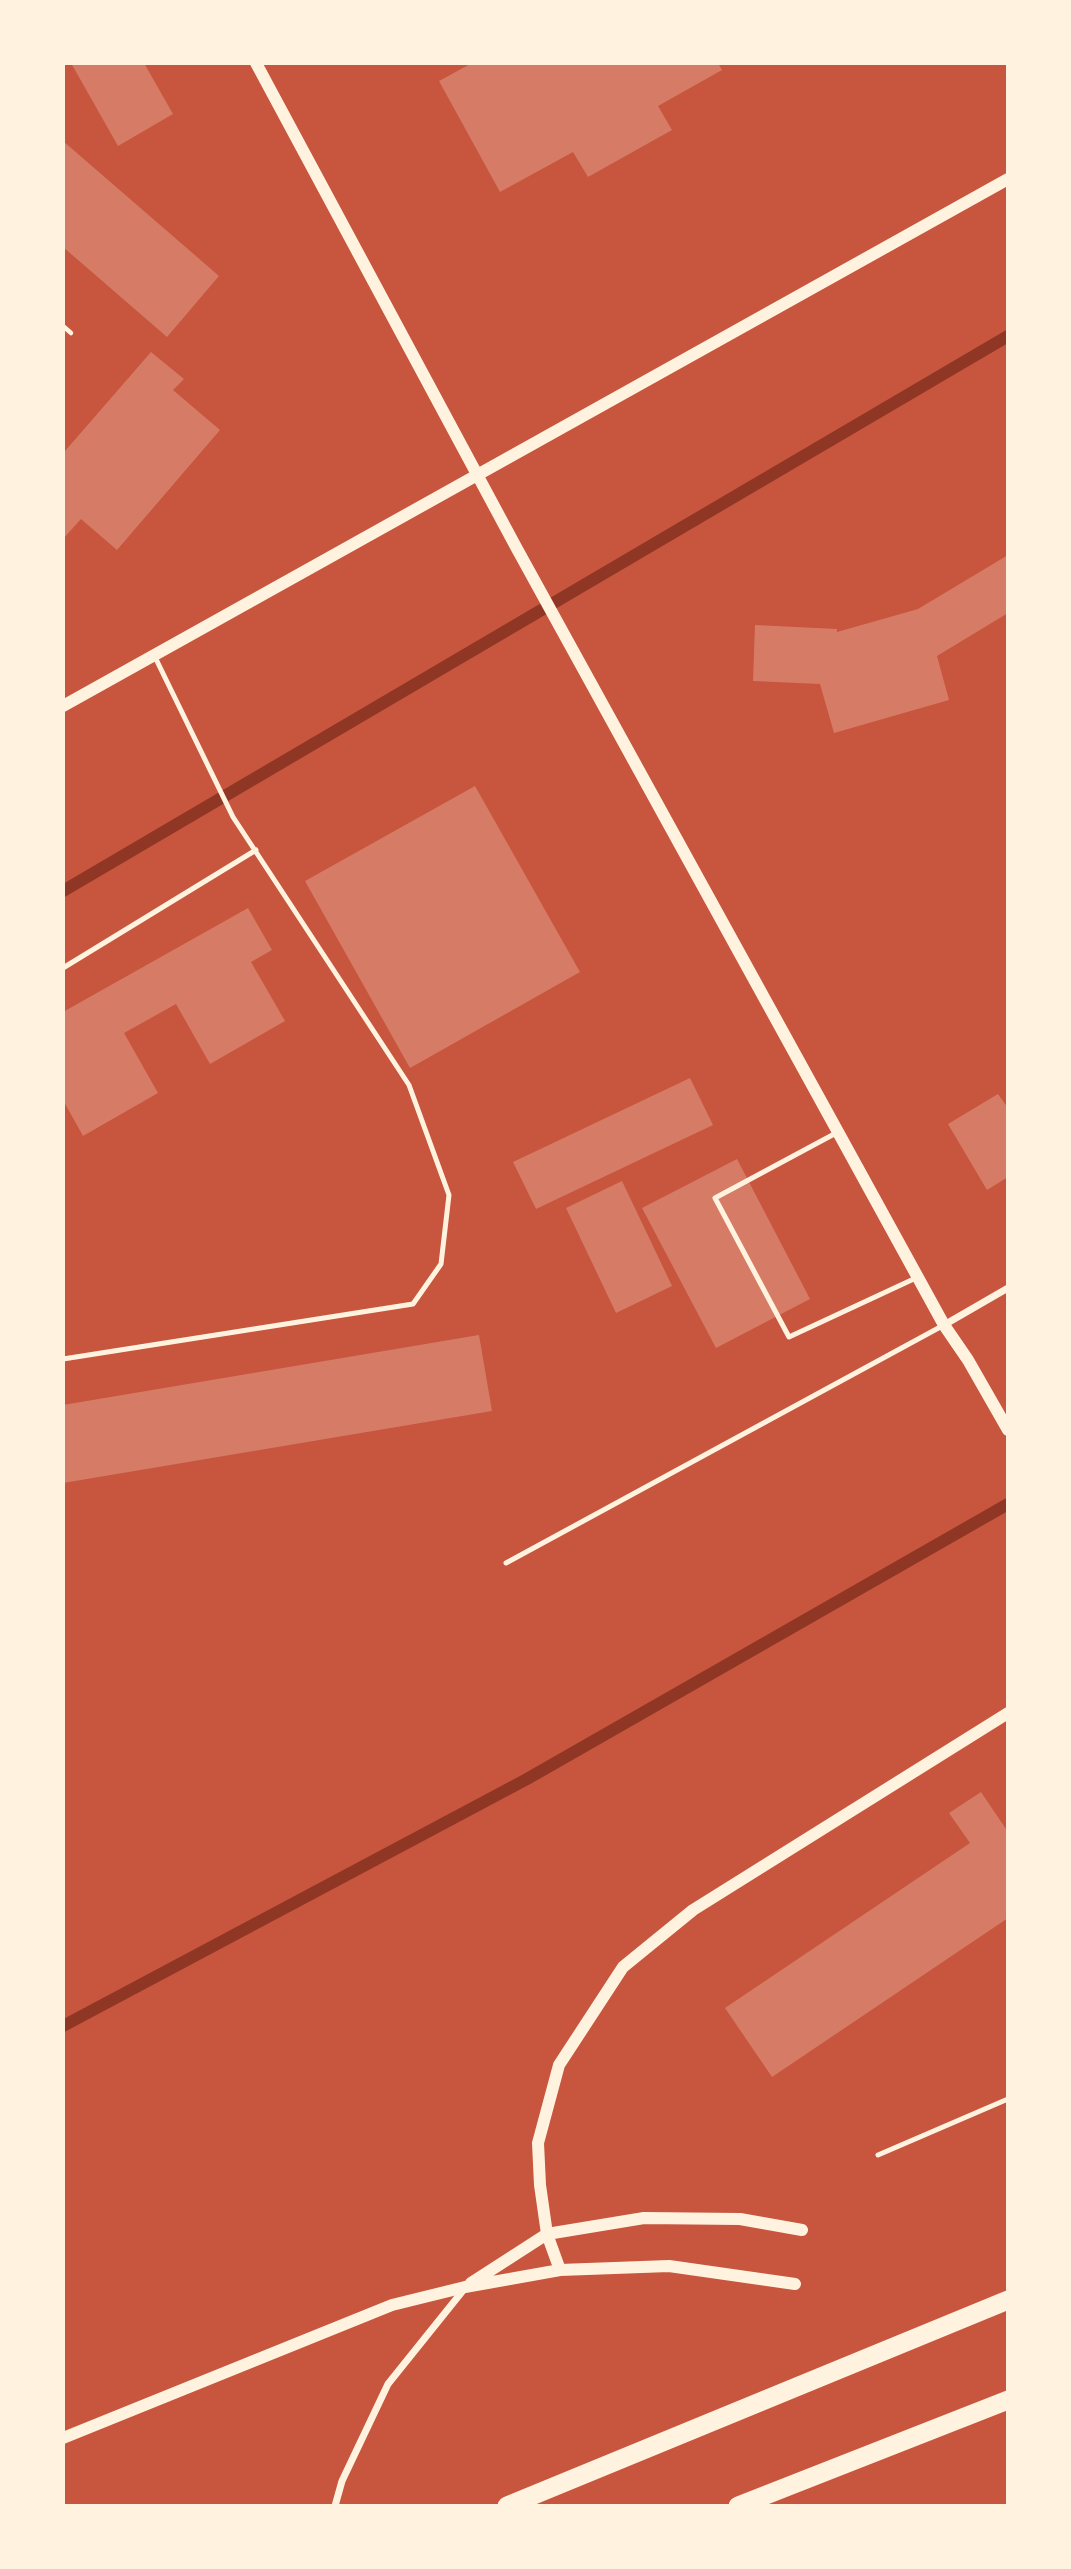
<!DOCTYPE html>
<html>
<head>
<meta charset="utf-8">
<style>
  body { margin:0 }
  #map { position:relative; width:1071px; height:2569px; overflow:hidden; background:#c8553d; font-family:"DM Sans",sans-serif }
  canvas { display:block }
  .frame { position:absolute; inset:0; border:65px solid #fff3e0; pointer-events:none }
</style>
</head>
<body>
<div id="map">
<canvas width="1071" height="2569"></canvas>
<div class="frame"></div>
</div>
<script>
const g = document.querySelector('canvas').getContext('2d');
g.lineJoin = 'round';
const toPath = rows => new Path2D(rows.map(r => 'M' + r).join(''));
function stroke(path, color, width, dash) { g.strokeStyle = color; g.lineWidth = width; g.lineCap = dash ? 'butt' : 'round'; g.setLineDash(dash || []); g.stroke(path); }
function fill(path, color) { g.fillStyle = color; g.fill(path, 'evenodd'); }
stroke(toPath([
  [63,891,1008,336],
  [63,2026,527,1779,1008,1504]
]), '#8f3625', 12);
fill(toPath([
  [71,63,144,63,173,114,118,146],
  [472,63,718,63,722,70,658,106,672,130,588,177,573,152,500,192,439,81],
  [63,141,219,276,167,337,63,247],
  [151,352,184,379,173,390,220,430,117,550,81,519,63,539,63,449,65,451],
  [1008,555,1008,613,937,656,949,700,834,733,820,684,753,681,755,625,837,629,837,632,918,609],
  [475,786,580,972,410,1068,305,881],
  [248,908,272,950,251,962,285,1021,210,1064,176,1004,124,1033,158,1093,83,1136,63,1100,63,1012],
  [690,1078,713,1125,536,1209,513,1162],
  [998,1094,1008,1108,1008,1177,987,1190,948,1124],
  [737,1159,810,1299,716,1348,642,1208],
  [622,1181,672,1286,616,1313,566,1208],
  [479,1335,492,1411,63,1483,63,1405],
  [981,1792,1008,1832,1008,1918,772,2077,725,2008,970,1843,949,1813]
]), '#d67c66');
stroke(toPath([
  [63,326,71,333]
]), '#fff3e0', 4.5);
stroke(toPath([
  [63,968,256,850],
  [838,1132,715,1198,789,1337,918,1277],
  [63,1359,413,1304,441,1264,449,1195,409,1085,233,817,154,655],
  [506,1563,944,1325],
  [878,2155,1008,2099]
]), '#fff3e0', 5);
stroke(toPath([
  [944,1325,1008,1288],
  [335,2506,342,2481,388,2384,465,2288]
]), '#fff3e0', 7);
stroke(toPath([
  [256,63,516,547,838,1132,944,1325,968,1360,1008,1430],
  [63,706,1008,179],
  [560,2270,547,2234,540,2185,538,2143,559,2065,623,1967,693,1910,1008,1713],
  [471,2283,547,2234,644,2218,740,2219,802,2230],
  [63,2438,392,2305,465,2287,560,2270,669,2266,795,2284]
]), '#fff3e0', 12);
stroke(toPath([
  [507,2506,1008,2300],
  [738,2506,1008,2400]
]), '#fff3e0', 19);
</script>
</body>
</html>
